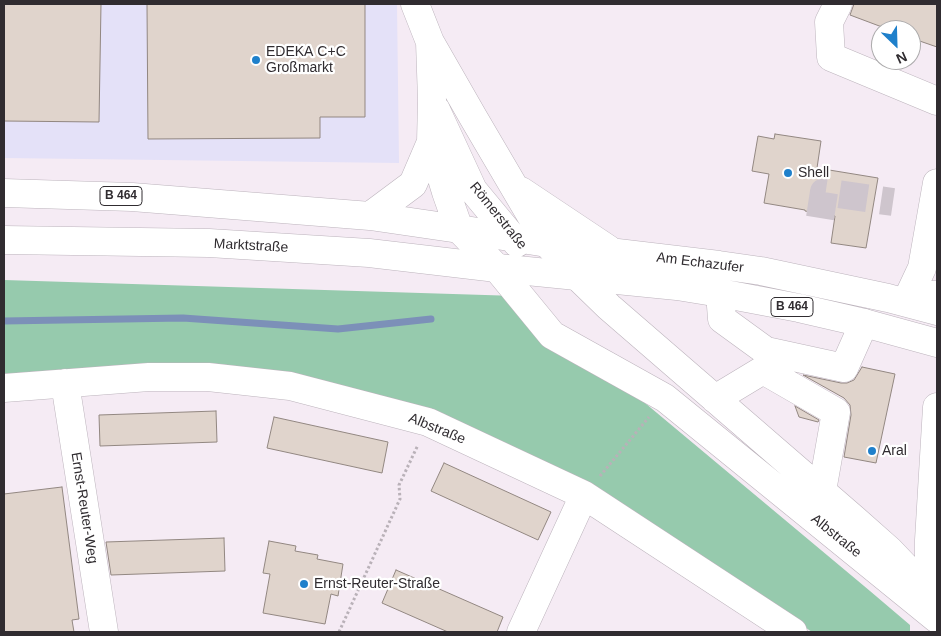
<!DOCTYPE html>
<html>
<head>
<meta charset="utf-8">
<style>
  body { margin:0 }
  #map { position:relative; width:941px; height:636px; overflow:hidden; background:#f5ebf4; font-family:Helvetica,sans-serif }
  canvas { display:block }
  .frame { position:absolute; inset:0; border:5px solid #302c30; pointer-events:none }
  .north { position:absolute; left:871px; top:20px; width:50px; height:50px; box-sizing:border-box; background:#fff; border:1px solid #acabac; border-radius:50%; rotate:156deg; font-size:14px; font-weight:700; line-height:20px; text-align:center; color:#302c30 }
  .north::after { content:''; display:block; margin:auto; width:18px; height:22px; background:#1f80cb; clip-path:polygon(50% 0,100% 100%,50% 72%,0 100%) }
</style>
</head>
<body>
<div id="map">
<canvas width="941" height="636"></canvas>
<div class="frame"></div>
<div class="north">N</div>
</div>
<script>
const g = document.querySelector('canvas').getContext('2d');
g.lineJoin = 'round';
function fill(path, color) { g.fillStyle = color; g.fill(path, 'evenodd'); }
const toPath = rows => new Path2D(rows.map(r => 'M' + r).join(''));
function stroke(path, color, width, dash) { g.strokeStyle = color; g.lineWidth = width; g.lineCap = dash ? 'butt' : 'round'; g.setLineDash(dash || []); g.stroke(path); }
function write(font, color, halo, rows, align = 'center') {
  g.font = font + ' Helvetica,sans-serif'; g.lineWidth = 4.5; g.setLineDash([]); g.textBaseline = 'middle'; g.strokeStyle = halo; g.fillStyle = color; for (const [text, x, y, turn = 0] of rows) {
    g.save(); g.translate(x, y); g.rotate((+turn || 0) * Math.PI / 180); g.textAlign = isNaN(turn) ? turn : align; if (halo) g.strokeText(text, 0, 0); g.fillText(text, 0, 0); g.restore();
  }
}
fill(toPath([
  [4,4,397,4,399,163,4,158]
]), '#e4e1f8');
fill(toPath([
  [4,280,517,296,870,591,910,625,910,632,812,632,730,576,588,486,288,379,4,388]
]), '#96caad');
stroke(toPath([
  [4,321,183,318,338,329,431,319]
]), '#7c90b8', 7);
const building = toPath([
  [4,4,101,4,99,122,4,121,4,4],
  [147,4,365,4,365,117,320,117,320,138,148,139,147,4],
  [854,4,937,4,937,47,911,38,911,30,890,30,850,15,854,4],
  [775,134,821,141,817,168,878,178,866,248,831,243,835,216,805,211,805,210,764,203,769,174,752,171,758,136,774,139,775,134],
  [862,367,895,374,876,463,844,457,851,415,850,405,844,398,803,375,841,383,847,383,854,380,862,367],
  [795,406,819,420,818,422,799,417,795,406],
  [216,411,217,442,100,446,99,415,216,411],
  [274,417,388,442,382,473,267,448,274,417],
  [444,463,551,512,538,540,431,491,444,463],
  [62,487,79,619,72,620,74,632,4,632,4,494,62,487],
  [224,538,225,571,111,575,106,542,224,538],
  [269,541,296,546,295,551,318,555,317,559,343,564,338,596,331,594,325,624,263,613,270,574,263,573,269,541],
  [396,570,503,617,497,632,448,632,382,603,396,570]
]);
fill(building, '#e0d4cc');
stroke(building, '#928781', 1);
stroke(toPath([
  [820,218,824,192,893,202]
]), '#cec5cd', 28, [28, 14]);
const minor = toPath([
  [838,4,829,22,831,57,937,101],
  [459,229,497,268,552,335,665,398,937,619],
  [547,243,576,275,609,307,854,519,889,550,933,596],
  [720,293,722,319,766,351,844,368,864,323],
  [906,302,922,268,937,183],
  [906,302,932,295,937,295],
  [65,383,104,632],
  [4,388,149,377,208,377,290,386,428,422,584,495,793,632],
  [715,399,763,370,836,412,822,491],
  [929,593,929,540,937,407],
  [521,632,584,495]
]);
const major = toPath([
  [415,4,430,42,432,100,431,142,446,192,459,229],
  [430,42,473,117,547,243],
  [436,110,473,190,517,243],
  [521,191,608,249],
  [4,193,132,197,370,216,459,229,547,243,575,248,719,265,761,271,888,298,937,311],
  [370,216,413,184,431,142],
  [4,240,209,243,369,253,497,268,677,286,720,293,799,308,864,323,937,343]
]);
stroke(minor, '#bcb3bc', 29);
stroke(major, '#bcb3bc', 29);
stroke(toPath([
  [600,476,649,417],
  [339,632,400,499,399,485,418,445]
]), '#b9b1b8', 3, [2.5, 2.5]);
stroke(minor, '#fff', 28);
stroke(major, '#fff', 28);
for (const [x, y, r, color] of [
  [256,60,5,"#1f80cb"],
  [788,173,5,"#1f80cb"],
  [872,451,5,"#1f80cb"],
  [304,584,5,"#1f80cb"]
]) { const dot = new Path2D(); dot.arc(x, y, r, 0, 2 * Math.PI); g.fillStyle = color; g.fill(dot); stroke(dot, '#fff', 2); }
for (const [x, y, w] of [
  [121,196,42],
  [792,307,42]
]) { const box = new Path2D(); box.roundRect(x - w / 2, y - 9.5, w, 19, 4); g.fillStyle = '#fff'; g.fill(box); stroke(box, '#302c30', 1); }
write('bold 12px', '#302c30', null, [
  ["B 464",121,196],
  ["B 464",792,307]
]);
write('14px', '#302c30', '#fff', [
  ["EDEKA C+C",266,52],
  ["Großmarkt",266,68],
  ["Shell",798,173],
  ["Aral",882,451],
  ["Ernst-Reuter-Straße",314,584]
], 'left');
write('14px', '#302c30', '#fff', [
  ["Römerstraße",498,216,51],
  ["Marktstraße",251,246,3],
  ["Am Echazufer",700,263,7],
  ["Albstraße",437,429,22],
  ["Ernst-Reuter-Weg",84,508,81],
  ["Albstraße",836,536,39]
]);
</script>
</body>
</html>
